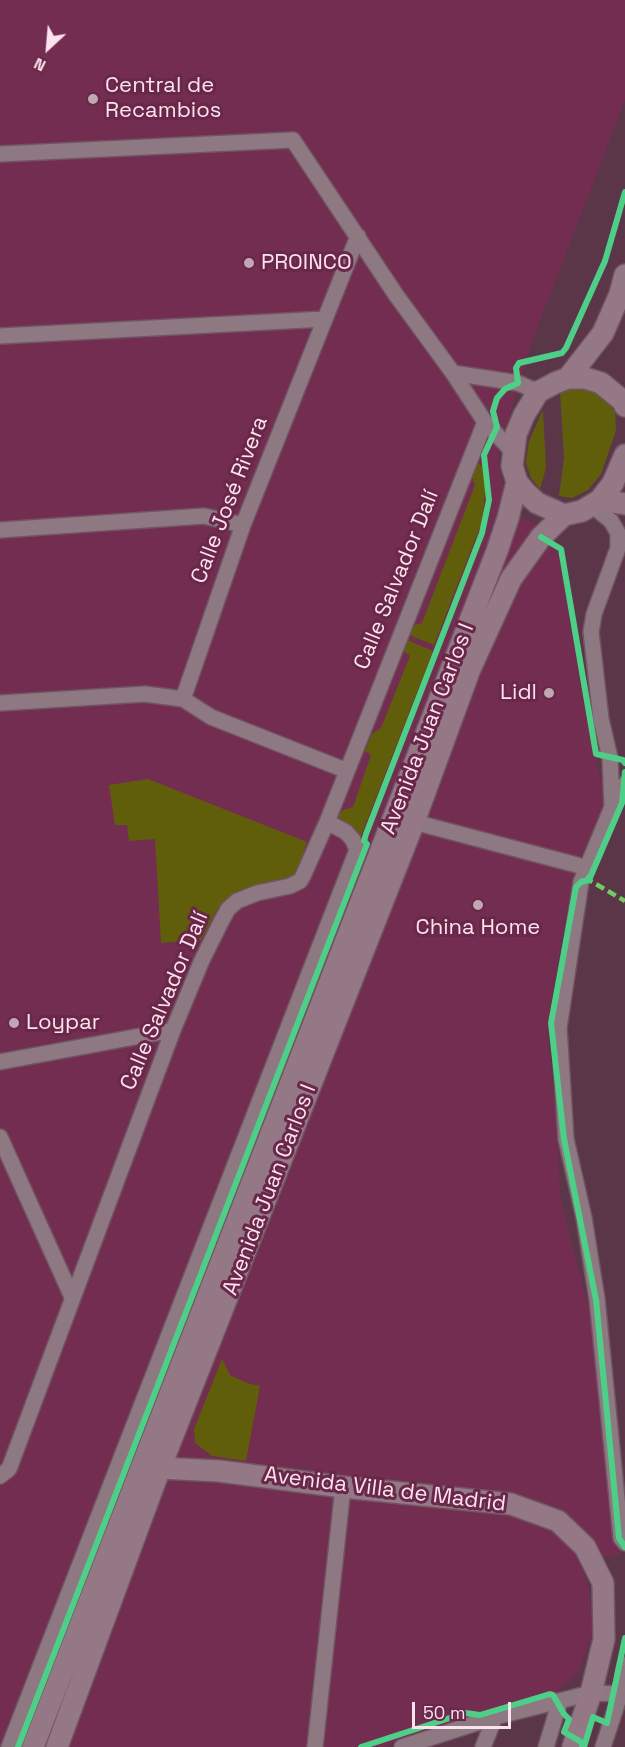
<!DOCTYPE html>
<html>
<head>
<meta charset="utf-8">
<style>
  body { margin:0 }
  #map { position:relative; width:625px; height:1747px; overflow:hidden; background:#5a3648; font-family:"Space Grotesk",sans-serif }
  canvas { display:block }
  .north { position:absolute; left:18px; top:18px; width:60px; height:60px; -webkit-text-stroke:4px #692749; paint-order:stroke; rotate:206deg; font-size:16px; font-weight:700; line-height:24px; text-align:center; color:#fce2ed }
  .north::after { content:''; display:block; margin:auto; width:21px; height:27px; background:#fce2ed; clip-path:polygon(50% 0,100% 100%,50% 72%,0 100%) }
  .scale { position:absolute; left:412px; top:1702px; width:99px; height:27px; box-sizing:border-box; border:3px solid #fce2ed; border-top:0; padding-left:8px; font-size:18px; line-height:21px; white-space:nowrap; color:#fce2ed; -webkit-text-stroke:4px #692749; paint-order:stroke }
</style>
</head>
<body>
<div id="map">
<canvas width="625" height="1747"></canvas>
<div class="north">N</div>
<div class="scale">50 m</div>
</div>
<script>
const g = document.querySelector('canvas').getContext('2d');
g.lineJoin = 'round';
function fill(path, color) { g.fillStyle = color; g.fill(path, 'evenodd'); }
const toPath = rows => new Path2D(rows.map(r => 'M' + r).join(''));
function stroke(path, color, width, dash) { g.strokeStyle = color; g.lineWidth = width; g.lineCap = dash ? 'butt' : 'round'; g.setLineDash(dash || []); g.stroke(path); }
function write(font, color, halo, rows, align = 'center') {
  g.font = font + ' "Space Grotesk",sans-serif'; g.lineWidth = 6; g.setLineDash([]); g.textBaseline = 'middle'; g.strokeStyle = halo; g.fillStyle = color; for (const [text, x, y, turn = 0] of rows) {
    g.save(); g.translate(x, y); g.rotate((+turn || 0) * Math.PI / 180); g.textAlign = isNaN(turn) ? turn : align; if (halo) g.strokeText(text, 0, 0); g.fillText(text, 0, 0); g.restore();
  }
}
fill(toPath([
  [0,0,625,0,625,100,532,342,498,452,504,499,503,513,524,518,540,527,559,555,586,716,606,801,577,865,571,887,547,1025,558,1143,560,1197,592,1321,620,1555,578,1558,589,1588,593,1634,578,1673,553,1695,384,1747,0,1747]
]), '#722d51');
fill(toPath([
  [576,388,589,388,606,400,615,412,616,431,601,474,588,490,572,498,559,496,564,458,560,392],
  [543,410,546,468,540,489,531,478,526,463,529,441],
  [477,463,482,466,486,484,482,522,434,645,409,635,411,626,422,623,475,485,471,475],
  [405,639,433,651,359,841,340,822,338,816,343,810,353,807,371,755,365,751,372,734,381,728,410,656,402,649],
  [148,779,307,842,296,875,240,890,218,908,201,940,161,943,155,839,129,841,127,825,115,825,109,785],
  [222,1359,230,1375,247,1383,260,1386,246,1461,212,1456,195,1443,194,1429]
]), '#615e0b');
const street = toPath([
  [0,154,293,140,396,295,453,373,485,422,513,452],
  [0,336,325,319],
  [453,373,518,383,538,392],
  [593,506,611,521,618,533,618,548,594,614,591,632,601,719,610,758,612,807],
  [0,530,204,516,243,525],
  [183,699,243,525,358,236],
  [0,703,145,694,183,699,211,717,345,770],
  [625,784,612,807,581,882,559,1028,566,1139,584,1218,597,1299,621,1538,625,1543],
  [414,822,577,865,587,869],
  [0,1062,173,1030],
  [0,1137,72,1297],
  [0,1476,9,1469,173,1030,202,960,222,920,228,909,237,901,257,893,290,886,300,881,303,876,327,822,485,422],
  [9,1747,357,850,353,840,346,832,327,822],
  [315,1747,343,1487],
  [402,1747,495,1717,591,1693,625,1694],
  [483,1747,495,1717],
  [546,1747,560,1701],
  [603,1747,620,1695,625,1665]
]);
const secondary = toPath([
  [568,378,603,333,620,294,625,275],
  [625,406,623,401,601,383,585,378,568,378,555,383,538,392,524,415,516,434,512,466,517,482,526,493,537,503,564,515,582,511,600,500,613,483,625,455],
  [600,500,625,504],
  [160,1468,219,1471,343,1487,511,1504,558,1521,585,1547,603,1583,604,1639,591,1693,573,1747],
  [33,1747,497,551,508,518,517,482],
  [57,1747,160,1468,414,822,470,669,511,579,541,537,564,515]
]);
stroke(street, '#715462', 18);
stroke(secondary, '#715462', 24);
stroke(street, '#8e7983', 15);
stroke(secondary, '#947885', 21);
stroke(toPath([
  [588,875,589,880,625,901]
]), '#71cb61', 4.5, [9, 4.5]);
stroke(toPath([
  [541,537,561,549,596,754,623,760,625,763],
  [625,772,622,803,589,880,581,882,576,887,551,1023,564,1139,596,1300,619,1538,625,1547],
  [18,1747,367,844,364,841,366,834,482,533,489,500,484,455,497,427,493,411,497,398,505,389,518,383,516,368,519,363,562,353,566,348,605,261,625,192],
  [361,1747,465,1713,480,1715,550,1694,553,1695,564,1714,569,1719,564,1732,583,1743,582,1747],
  [584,1747,593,1717,607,1723,625,1638]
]), '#4dcf88', 6);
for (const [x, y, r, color] of [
  [93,99,6,"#c3a6b3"],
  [249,263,6,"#c3a6b3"],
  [549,693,6,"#c3a6b3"],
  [478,905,6,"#c3a6b3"],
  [14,1023,6,"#c3a6b3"]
]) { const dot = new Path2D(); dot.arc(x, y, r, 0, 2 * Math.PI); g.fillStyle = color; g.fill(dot); stroke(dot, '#692749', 2); }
write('22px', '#fce2ed', '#692749', [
  ["Central de",105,86],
  ["Recambios",105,111],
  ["PROINCO",261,263],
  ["Lidl",537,693,"right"],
  ["China Home",478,928,"center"],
  ["Loypar",26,1023]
], 'left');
write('22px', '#fce2ed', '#692749', [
  ["Calle José Rivera",230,500,-69],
  ["Calle Salvador Dalí",397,580,-68],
  ["Avenida Juan Carlos I",428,729,-69],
  ["Calle Salvador Dalí",165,1001,-67],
  ["Avenida Juan Carlos I",270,1190,-69],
  ["Avenida Villa de Madrid",385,1490,7]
]);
</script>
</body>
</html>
